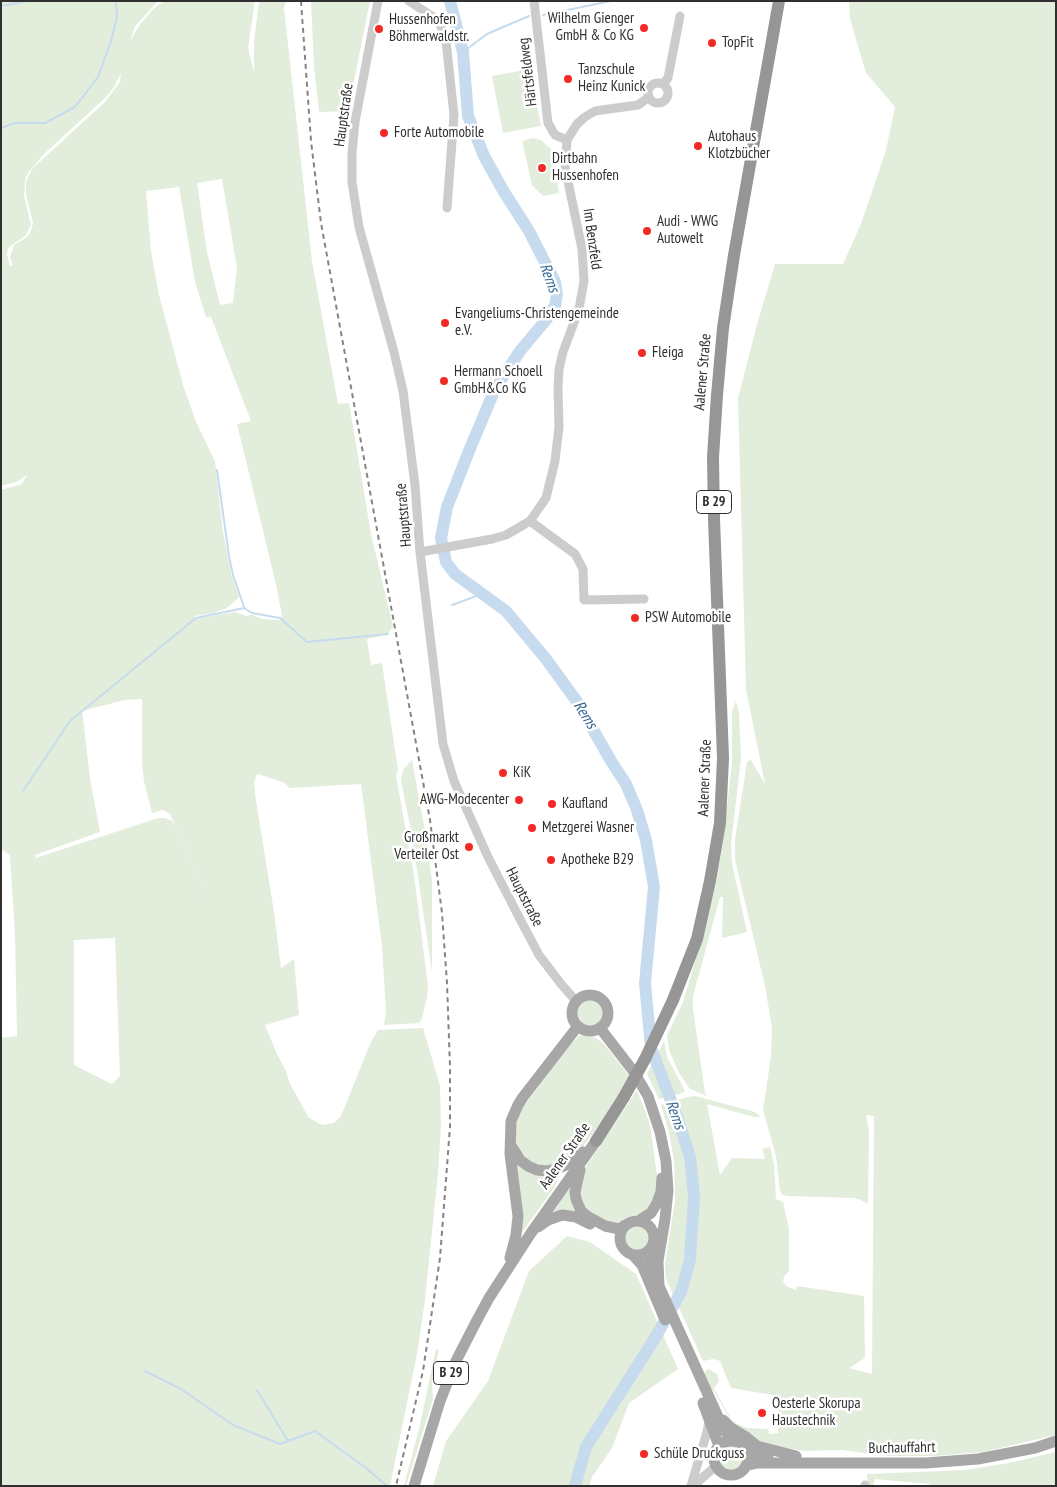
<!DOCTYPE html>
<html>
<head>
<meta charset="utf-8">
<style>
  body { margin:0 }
  #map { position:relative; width:1057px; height:1487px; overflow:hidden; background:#fff; font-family:"PT Sans Narrow",sans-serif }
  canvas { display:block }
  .frame { position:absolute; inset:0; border:2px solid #2f2f2f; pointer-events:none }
</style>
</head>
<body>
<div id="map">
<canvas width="1057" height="1487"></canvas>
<div class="frame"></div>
</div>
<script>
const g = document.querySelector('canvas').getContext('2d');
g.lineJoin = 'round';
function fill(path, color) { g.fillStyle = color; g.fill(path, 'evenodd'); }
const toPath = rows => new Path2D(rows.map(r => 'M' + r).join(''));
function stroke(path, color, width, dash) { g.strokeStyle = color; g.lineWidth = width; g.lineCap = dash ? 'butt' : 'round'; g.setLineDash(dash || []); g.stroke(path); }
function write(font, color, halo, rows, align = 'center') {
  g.font = font + ' "PT Sans Narrow",sans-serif'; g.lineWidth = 5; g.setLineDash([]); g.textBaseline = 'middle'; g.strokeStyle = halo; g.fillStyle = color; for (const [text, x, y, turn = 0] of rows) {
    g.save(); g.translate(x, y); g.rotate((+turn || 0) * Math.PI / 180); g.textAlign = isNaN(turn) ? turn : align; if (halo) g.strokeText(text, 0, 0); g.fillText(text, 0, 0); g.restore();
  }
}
fill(toPath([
  [1,1,158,1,135,26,130,41,139,26,153,9,164,1,255,1,248,48,254,73,254,42,259,1,286,1,284,8,312,261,338,404,349,403,371,534,393,626,388,634,367,639,371,665,382,663,398,770,396,776,414,875,428,986,427,997,422,1019,419,1023,384,1025,386,1011,382,946,361,784,290,788,283,782,257,774,254,782,256,801,274,912,281,968,294,959,299,1015,265,1025,276,1052,286,1071,290,1084,309,1118,322,1125,334,1123,341,1116,370,1044,378,1030,423,1028,440,1086,441,1126,438,1173,425,1300,417,1354,390,1486,1,1486,1,1038,17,1036,15,934,10,855,1,849,1,490,22,484,27,475,16,482,1,486],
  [121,73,120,82,105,102,33,168,29,175,26,182,26,195,33,223,31,231,27,237,14,245,10,257,13,265,10,266,7,254,8,248,26,235,31,225,24,196,25,180,28,173,44,154,106,97,114,87],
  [222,179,237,268,233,303,220,305,207,252,197,183],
  [179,187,195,282,206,317,211,317,251,421,237,424,275,580,282,615,281,620,262,619,252,615,246,616,235,612,194,619,195,616,214,613,227,608,239,597,231,573,223,532,215,461,196,422,183,385,159,295,151,251,146,191],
  [142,699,142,763,144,782,152,813,163,810,170,814,215,914,176,827,172,821,165,818,158,818,36,858,35,855,100,832,91,785,82,711,125,700],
  [115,938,120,1076,112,1084,74,1065,74,940],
  [311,1,370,1,348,111,319,112,314,66],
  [849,1,1056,1,1056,1435,983,1452,935,1456,886,1456,842,1450,804,1451,763,1444,732,1423,713,1389,712,1391,704,1374,706,1370,709,1369,717,1374,719,1382,714,1388,732,1421,746,1428,768,1429,769,1434,778,1433,779,1396,731,1388,720,1361,713,1359,703,1361,666,1279,665,1264,675,1201,674,1160,669,1132,661,1105,687,1097,695,1096,755,1112,761,1117,754,1117,707,1104,720,1175,732,1158,765,1159,762,1149,770,1147,774,1164,776,1199,783,1202,789,1229,789,1271,784,1277,783,1281,786,1286,796,1290,797,1286,864,1296,865,1358,849,1368,872,1374,874,1116,866,1115,869,1130,868,1204,861,1200,854,1198,788,1196,783,1195,780,1191,776,1156,763,1110,771,1056,772,1028,765,986,735,860,735,839,747,762,751,760,765,784,746,690,738,398,758,321,775,264,843,264,861,224,886,150,895,107,866,73,850,19],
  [530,69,541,126,503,133,492,76],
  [533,138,541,140,553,151,559,193,543,196,532,185,522,141],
  [736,701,739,713,741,759,731,844,732,864,747,932,722,938,723,897,720,897,693,996,693,1009,705,1093,707,1096,690,1089,679,1073,669,1050,667,1035,683,1002,700,945,716,884,723,842,732,763,732,712],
  [412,760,426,836,432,881,432,972,412,836,401,781,403,770],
  '578 1013a13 13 0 1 1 26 0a13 13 0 1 1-26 0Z',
  [585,1035,592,1035,604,1044,630,1077,618,1099,582,1148,564,1163,545,1167,534,1163,526,1158,521,1152,516,1141,515,1131,517,1119,523,1107,565,1050,579,1036],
  [664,1041,667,1057,685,1091,683,1093,659,1099,647,1074],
  [637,1090,650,1124,658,1182,653,1203,644,1213,628,1217,617,1223,608,1224,586,1211,578,1193,583,1171],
  [513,1163,563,1169,554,1188,518,1238],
  [570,1182,570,1189,578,1213,551,1215],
  '623 1237a14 14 0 1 1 28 0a14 14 0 1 1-28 0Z',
  [567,1236,590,1242,636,1274,678,1369,629,1403,612,1448,592,1477,589,1486,433,1486,446,1441,488,1381,529,1271],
  [436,1349,439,1350,432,1383,433,1399,406,1486,404,1486,419,1429],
  '718 1459a13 13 0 1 1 26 0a13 13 0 1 1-26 0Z',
  [1056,1452,1056,1486,931,1486,929,1484,875,1479,873,1486,868,1486,867,1474,965,1470,1009,1463]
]), '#e3eddc');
stroke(toPath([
  [1,6,28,1],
  [543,15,611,1],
  [463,52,487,34,529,16],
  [1,128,15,123,45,123,75,107,98,77,111,41,117,17,116,1],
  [217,470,229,556,233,575,244,607],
  [452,605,482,594],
  [23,791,70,721,196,618,244,608,252,613,280,618,307,642,388,634],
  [145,1371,181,1389,233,1425,280,1444,315,1431,366,1468,387,1486],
  [257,1390,288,1441]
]), '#c6dbee', 2);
stroke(toPath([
  [450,1,463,52,468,116,484,156,504,192,529,231,555,282,557,294,555,306,546,320,520,351,495,389,469,451,447,507,441,538,446,562,455,574,506,611,546,659,578,703,611,761,626,784,637,810,646,840,654,887,645,983,651,1048,678,1119,690,1157,694,1196,690,1260,681,1292,655,1338,586,1447,575,1486]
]), '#c6dbee', 12);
stroke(toPath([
  [378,1,355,122,352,153,352,182,359,227,394,352,403,391,415,485,420,552,443,744,454,781,488,857,521,921,539,955,561,984,576,1001],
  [409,1,439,21,446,41,454,115,447,208],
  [534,1,548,123,555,135,567,140],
  '648 93a10 10 0 1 1 20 0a10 10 0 1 1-20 0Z',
  [663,84,668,78,680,16],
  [530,521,575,554,583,569,584,600,644,599],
  [420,552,492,539,506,535,530,521,546,498,555,461,559,427,558,388,559,369,563,352,579,309,584,281,582,249,565,167,567,140,577,124,585,117,595,111,638,105,649,97],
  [865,1485,865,1486],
  [691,1486,707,1432,709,1421],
  [693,1486,716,1466]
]), '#ccc', 9);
stroke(toPath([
  '572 1013a18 18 0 1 1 36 0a18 18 0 1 1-36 0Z',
  [600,1028,634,1072,648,1096,660,1132,666,1161,668,1191,665,1219,658,1261,659,1287],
  [511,1145,520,1160,528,1166,537,1170,547,1171,557,1169,566,1165,583,1152],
  [580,1170,575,1192,576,1199,581,1211,587,1216,605,1226,619,1229,625,1225],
  [640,1220,651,1213,657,1203,661,1192,662,1178],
  '620 1238a17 17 0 1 1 34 0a17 17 0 1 1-34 0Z',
  [538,1227,548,1220,562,1215,576,1217,590,1224],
  [651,1249,650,1255,652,1270,663,1295,724,1430,733,1441],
  [633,1255,642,1265,665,1320],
  [510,1258,516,1235,518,1216,510,1154,511,1121,518,1105,523,1097,578,1026],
  [703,1403,719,1446],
  [723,1420,731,1428,746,1437,757,1446,796,1456],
  '714 1458a17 17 0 1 1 34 0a17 17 0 1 1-34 0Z',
  [748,1454,768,1456],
  [747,1465,757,1463,926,1463,978,1459,1035,1448,1056,1441],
  [414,1486,440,1401,456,1361,476,1322,489,1298,531,1233,596,1141]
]), '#a7a7a7', 11);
stroke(toPath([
  [673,1000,697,939,710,881,720,823,723,758,714,519,713,457,717,395,723,328,734,255,779,1],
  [596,1141,624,1097]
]), '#969696', 12);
stroke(toPath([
  [301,1,311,141,321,223,430,820,442,913,447,983,450,1067,450,1127,440,1258,423,1371,396,1486]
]), '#848484', 2, [5, 4]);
stroke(toPath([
  [624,1097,645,1059,673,1000]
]), '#969696', 12);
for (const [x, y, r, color] of [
  [644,28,5,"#f22925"],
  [379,29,5,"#f22925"],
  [712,43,5,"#f22925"],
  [568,79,5,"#f22925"],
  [384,133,5,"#f22925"],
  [698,146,5,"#f22925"],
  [542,168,5,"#f22925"],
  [647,231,5,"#f22925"],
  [445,323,5,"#f22925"],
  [642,353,5,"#f22925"],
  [444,381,5,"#f22925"],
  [635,618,5,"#f22925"],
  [503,773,5,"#f22925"],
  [519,800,5,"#f22925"],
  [552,804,5,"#f22925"],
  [532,828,5,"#f22925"],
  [469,847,5,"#f22925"],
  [551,860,5,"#f22925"],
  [762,1413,5,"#f22925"],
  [644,1454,5,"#f22925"]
]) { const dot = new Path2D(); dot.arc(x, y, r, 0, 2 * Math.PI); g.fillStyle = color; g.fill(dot); stroke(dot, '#fff', 2); }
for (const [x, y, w] of [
  [714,502,35],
  [451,1373,35]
]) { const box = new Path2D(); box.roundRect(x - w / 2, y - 11.5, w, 23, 4); g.fillStyle = '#fff'; g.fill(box); stroke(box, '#2f2f2f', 1); }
write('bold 14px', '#2f2f2f', null, [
  ["B 29",714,502],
  ["B 29",451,1373]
]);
write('15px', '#2f2f2f', '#fff', [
  ["Wilhelm Gienger",634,19,"right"],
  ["GmbH & Co KG",634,36,"right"],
  ["Hussenhofen",389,20],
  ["Böhmerwaldstr.",389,37],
  ["TopFit",722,43],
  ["Tanzschule",578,70],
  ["Heinz Kunick",578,87],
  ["Forte Automobile",394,133],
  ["Autohaus",708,137],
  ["Klotzbücher",708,154],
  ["Dirtbahn",552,159],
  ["Hussenhofen",552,176],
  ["Audi - WWG",657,222],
  ["Autowelt",657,239],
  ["Evangeliums-Christengemeinde",455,314],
  ["e.V.",455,331],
  ["Fleiga",652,353],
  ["Hermann Schoell",454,372],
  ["GmbH&Co KG",454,389],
  ["PSW Automobile",645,618],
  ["KiK",513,773],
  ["AWG-Modecenter",509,800,"right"],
  ["Kaufland",562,804],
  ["Metzgerei Wasner",542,828],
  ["Großmarkt",459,838,"right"],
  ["Verteiler Ost",459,855,"right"],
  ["Apotheke B29",561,860],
  ["Oesterle Skorupa",772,1404],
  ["Haustechnik",772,1421],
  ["Schüle Druckguss",654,1454]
], 'left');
write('15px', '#2f2f2f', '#fff', [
  ["Härtsfeldweg",528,72,-97],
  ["Hauptstraße",344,115,-82],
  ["Im Benzfeld",592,239,82],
  ["Aalener Straße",703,372,-85],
  ["Hauptstraße",404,515,-95],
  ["Aalener Straße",705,778,-88],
  ["Hauptstraße",524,897,63],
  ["Aalener Straße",565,1156,-55],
  ["Buchauffahrt",902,1448,-1]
]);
write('italic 16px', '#376997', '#fff', [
  ["Rems",549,278,70],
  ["Rems",585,715,58],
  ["Rems",675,1115,70]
]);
</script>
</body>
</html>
